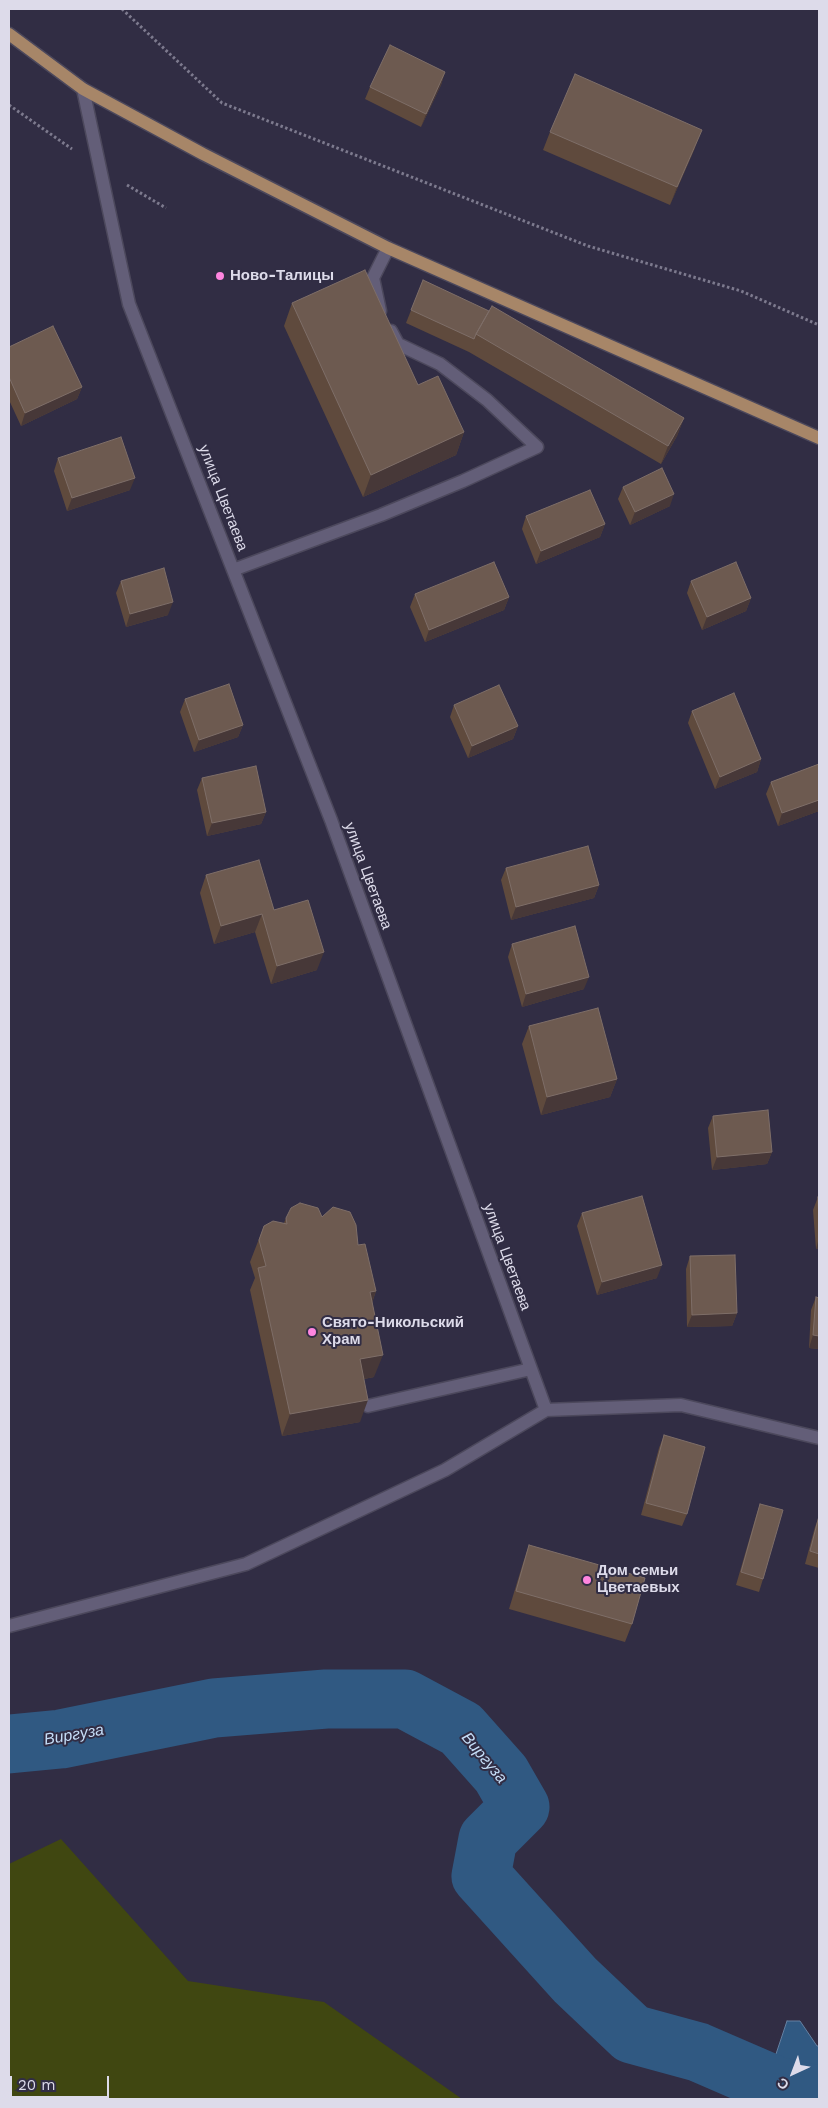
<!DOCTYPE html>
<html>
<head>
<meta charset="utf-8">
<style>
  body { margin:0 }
  #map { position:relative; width:828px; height:2108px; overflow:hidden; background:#312d44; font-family:"Work Sans",sans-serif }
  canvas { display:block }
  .frame { position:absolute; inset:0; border:10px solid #dddbea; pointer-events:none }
  .north { position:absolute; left:768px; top:2048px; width:50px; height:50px; -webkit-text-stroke:4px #312d44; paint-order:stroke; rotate:223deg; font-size:14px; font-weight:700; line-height:20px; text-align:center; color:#dddbea }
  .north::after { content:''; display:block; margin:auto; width:18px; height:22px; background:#dddbea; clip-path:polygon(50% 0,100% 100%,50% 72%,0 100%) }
  .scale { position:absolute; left:10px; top:2076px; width:99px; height:22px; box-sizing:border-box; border:2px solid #dddbea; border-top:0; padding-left:6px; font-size:15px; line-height:18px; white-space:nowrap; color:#dddbea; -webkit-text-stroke:4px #312d44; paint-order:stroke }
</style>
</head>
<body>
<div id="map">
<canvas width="828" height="2108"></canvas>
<div class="frame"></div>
<div class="north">С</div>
<div class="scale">20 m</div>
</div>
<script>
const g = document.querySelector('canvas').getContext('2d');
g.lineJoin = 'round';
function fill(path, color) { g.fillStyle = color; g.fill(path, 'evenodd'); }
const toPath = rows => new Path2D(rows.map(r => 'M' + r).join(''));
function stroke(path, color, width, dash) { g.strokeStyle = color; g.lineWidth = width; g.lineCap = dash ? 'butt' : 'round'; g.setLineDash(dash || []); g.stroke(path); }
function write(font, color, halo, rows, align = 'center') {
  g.font = font + ' "Work Sans",sans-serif'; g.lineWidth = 4; g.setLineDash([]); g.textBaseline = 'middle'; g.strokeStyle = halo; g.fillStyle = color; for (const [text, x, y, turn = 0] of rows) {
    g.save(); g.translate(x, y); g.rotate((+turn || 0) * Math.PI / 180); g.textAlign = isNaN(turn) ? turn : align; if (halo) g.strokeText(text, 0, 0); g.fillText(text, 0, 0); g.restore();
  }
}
fill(toPath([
  [61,1839,188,1981,324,2002,462,2099,9,2099,9,1864]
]), '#404711');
const water = toPath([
  [787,2021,800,2021,817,2046,819,2046,819,2099,788,2099,779,2087,776,2054,787,2021]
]);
fill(water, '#305982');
stroke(water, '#6480a1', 1);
stroke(toPath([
  [9,1744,61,1739,214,1708,326,1699,405,1699,461,1729,501,1774,520,1807,488,1839,481,1876,575,1980,632,2034,698,2052,779,2087,819,2095]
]), '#305982', 59);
const minor = toPath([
  [83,89,129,304,331,820,546,1410],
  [380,311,373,278,388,248],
  [233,570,381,515,463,481,537,447,487,400,440,364,398,344,391,331],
  [368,1406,531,1369],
  [9,1626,246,1564,445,1470,546,1410,681,1405,819,1438]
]);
const major = toPath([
  [9,34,83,89,203,154,388,248,819,438]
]);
stroke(minor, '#4c485c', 15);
stroke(major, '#4c485c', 15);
stroke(toPath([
  [122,9,222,103,588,246,741,291,819,325],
  [9,105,72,149],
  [127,185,166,208]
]), '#7d7a8e', 3, [2.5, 2.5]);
stroke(minor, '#635e78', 12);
stroke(major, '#a78668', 12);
fill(toPath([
  [445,72,441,85,421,127,365,99,370,87],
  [550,132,695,148,670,205,543,150],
  [423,280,684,418,677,436,661,464,469,352,406,323],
  [292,303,418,385,464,432,456,455,363,497,284,326],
  [9,347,82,387,77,399,21,426,9,400],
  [58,458,130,490,67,511,54,471],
  [623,487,670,506,630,525,618,499],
  [526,516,605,524,600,537,536,564,522,529],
  [121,581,168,615,126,627,116,593],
  [691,581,751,598,746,611,702,630,687,593],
  [415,594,509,597,504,610,425,642,410,607],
  [185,699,243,725,238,737,194,752,180,712],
  [454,705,518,726,513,739,468,758,450,717],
  [692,711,761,759,757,772,715,789,688,723],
  [819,764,819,811,778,826,766,794,771,782],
  [202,778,266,812,261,824,207,836,197,790],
  [506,868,599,885,594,898,511,920,501,880],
  [206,875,274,910,317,970,271,984,255,932,214,944,200,893],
  [512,944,584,989,522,1007,508,957],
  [529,1026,617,1079,610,1097,541,1115,522,1044],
  [713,1116,772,1152,767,1164,712,1170,708,1128],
  [818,1197,819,1197,819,1248,816,1249,813,1210],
  [582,1213,657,1278,597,1295,577,1226],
  [322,1217,358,1245,376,1291,372,1303,374,1377,364,1379,360,1422,282,1436,250,1290,255,1278,250,1262,264,1226,284,1223,286,1218],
  [690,1256,737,1313,732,1326,687,1327,686,1269],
  [816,1297,819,1349,809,1348,811,1310],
  [664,1435,687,1514,682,1526,641,1515,659,1448],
  [760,1504,763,1579,759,1592,736,1585,756,1516],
  [819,1516,819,1568,805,1564,815,1527],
  [529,1545,632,1624,625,1642,509,1609,523,1563]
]), '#5f4a3d');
fill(toPath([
  [445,72,441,85,421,127,426,114],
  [702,130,695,148,670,205,677,187],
  [82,387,77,399,21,426,25,413],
  [684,418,677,436,661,464,668,446],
  [464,432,456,455,363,497,371,475],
  [135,478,130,490,67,511,72,498],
  [674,494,670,506,630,525,635,512],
  [605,524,600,537,536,564,541,551],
  [509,597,504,610,425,642,429,630],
  [751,598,746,611,702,630,707,617],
  [173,602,168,615,126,627,130,614],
  [243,725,238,737,194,752,199,740],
  [518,726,513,739,468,758,472,746],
  [761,759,757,772,715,789,720,777],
  [819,800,819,811,778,826,782,813],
  [266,812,261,824,207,836,212,823],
  [599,885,594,898,511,920,516,907],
  [262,914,255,932,214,944,221,926],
  [324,952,317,970,271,984,277,966],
  [589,977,584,989,522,1007,526,994],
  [617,1079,610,1097,541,1115,547,1097],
  [772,1152,767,1164,712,1170,717,1157],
  [819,1238,819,1248,816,1249],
  [662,1265,657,1278,597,1295,602,1282],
  [376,1291,368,1313,370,1292],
  [737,1313,732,1326,687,1327,692,1315],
  [813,1335,819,1336,819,1349,809,1348],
  [383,1355,374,1377,352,1381,360,1359],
  [368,1400,360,1422,282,1436,290,1414]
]), '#473838');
const building = toPath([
  [390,45,445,72,426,114,370,87,390,45],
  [575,74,702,130,677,187,550,132,575,74],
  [365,270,418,385,438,376,464,432,371,475,292,303,365,270],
  [423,280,489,311,476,334,474,339,411,310,423,280],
  [492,306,684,418,668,446,476,334,492,306],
  [53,326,82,387,25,413,9,377,9,347,53,326],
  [121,437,135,478,72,498,58,458,121,437],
  [662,468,674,494,635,512,623,487,662,468],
  [590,490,605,524,541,551,526,516,590,490],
  [494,562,509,597,429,630,415,594,494,562],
  [736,562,751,598,707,617,691,581,736,562],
  [164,568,173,602,130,614,121,581,164,568],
  [229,684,243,725,199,740,185,699,229,684],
  [499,685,518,726,472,746,454,705,499,685],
  [734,693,761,759,720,777,692,711,734,693],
  [819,764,819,800,782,813,771,782,819,764],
  [256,766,266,812,212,823,202,778,256,766],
  [588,846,599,885,516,907,506,868,588,846],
  [259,860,274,910,308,900,324,952,277,966,262,914,221,926,206,875,259,860],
  [575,926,589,977,526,994,512,944,575,926],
  [598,1008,617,1079,547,1097,529,1026,598,1008],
  [768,1110,772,1152,717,1157,713,1116,768,1110],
  [642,1196,662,1265,602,1282,582,1213,642,1196],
  [818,1197,819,1197,819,1222,818,1197],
  [300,1203,318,1208,322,1217,333,1207,350,1212,356,1225,358,1245,365,1244,376,1291,370,1292,383,1355,360,1359,368,1400,290,1414,258,1268,266,1266,259,1240,264,1226,273,1221,287,1224,286,1218,291,1208,300,1203],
  [735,1255,737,1313,692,1315,690,1256,735,1255],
  [816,1297,819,1298,819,1336,813,1335,816,1297],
  [664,1435,705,1447,687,1514,646,1503,664,1435],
  [760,1504,783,1510,763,1579,741,1572,760,1504],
  [819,1516,819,1554,810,1551,819,1516],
  [529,1545,645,1578,632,1624,516,1591,529,1545]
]);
fill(building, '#6d5a50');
stroke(building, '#7e6e68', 1);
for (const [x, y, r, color] of [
  [220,276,5,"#fe85df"],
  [312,1332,5,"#fe85df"],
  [587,1580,5,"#fe85df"]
]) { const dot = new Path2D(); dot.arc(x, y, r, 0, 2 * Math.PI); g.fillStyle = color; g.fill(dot); stroke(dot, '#312d44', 2); }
write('bold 15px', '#dddbea', '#312d44', [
  ["Ново-Талицы",230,276],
  ["Свято-Никольский",322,1323],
  ["Храм",322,1340],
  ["Дом семьи",597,1571],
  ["Цветаевых",597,1588]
], 'left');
write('15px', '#dddbea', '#312d44', [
  ["улица Цветаева",223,498,69],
  ["улица Цветаева",368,876,70],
  ["улица Цветаева",507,1257,70]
]);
write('italic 16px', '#c5ddf7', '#312d44', [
  ["Виргуза",74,1735,-10],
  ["Виргуза",484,1758,50]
]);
</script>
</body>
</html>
